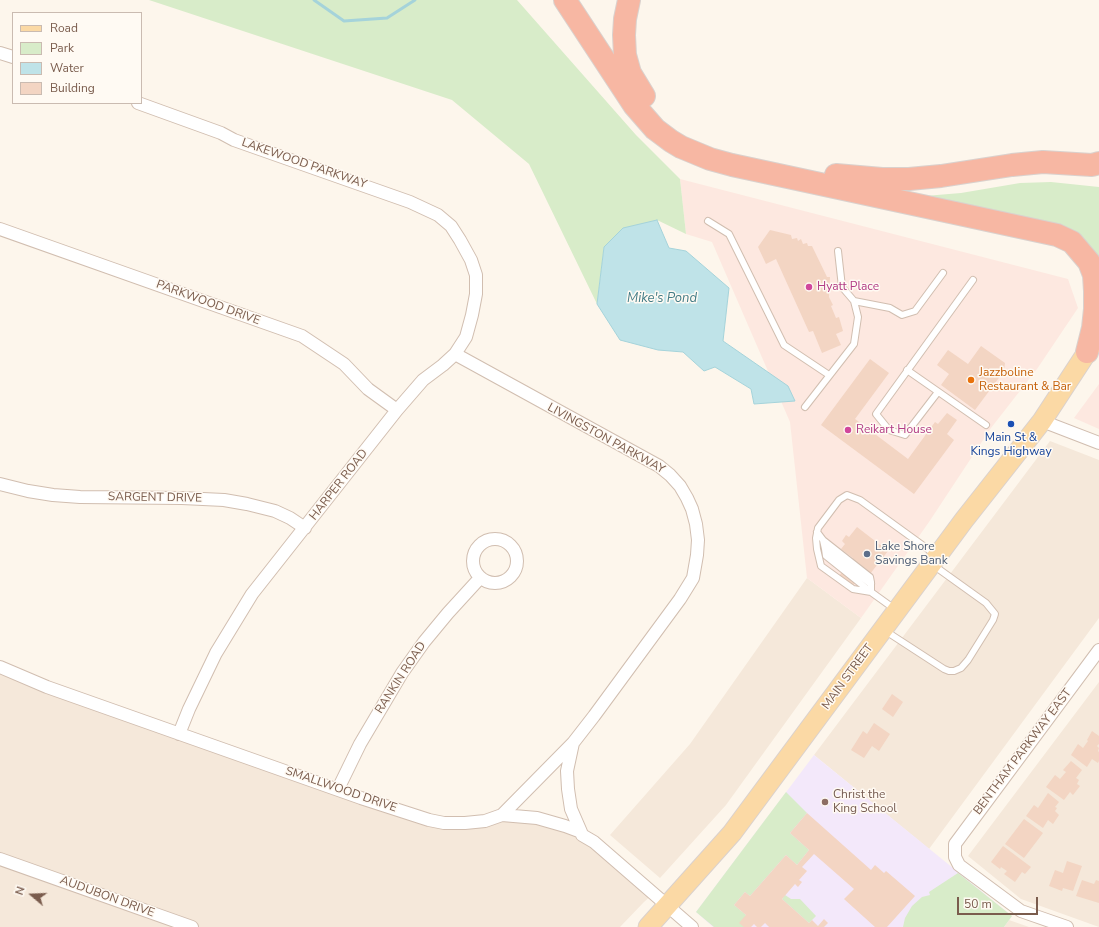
<!DOCTYPE html>
<html>
<head>
<meta charset="utf-8">
<style>
  body { margin:0 }
  #map { position:relative; width:1099px; height:927px; overflow:hidden; background:#fdf6ec; font-family:"Nunito Sans",sans-serif }
  canvas { display:block }
  .legend { position:absolute; left:12px; top:12px; width:130px; height:92px; box-sizing:border-box; background:#fffaf3; border:1px solid #cabbb1; margin:0; padding:5px 7px; list-style:none; font-size:12px; color:#7a5c4d }
  .legend li { display:flex; align-items:center; gap:8px; height:20px }
  .legend b { width:20px; border:1px solid #cabbb1 }
  .north { position:absolute; left:12px; top:875px; width:40px; height:40px; -webkit-text-stroke:3px #fffaf3; paint-order:stroke; rotate:289deg; font-size:11px; font-weight:700; line-height:16px; text-align:center; color:#7a5c4d }
  .north::after { content:''; display:block; margin:auto; width:14px; height:18px; background:#7a5c4d; clip-path:polygon(50% 0,100% 100%,50% 72%,0 100%) }
  .scale { position:absolute; left:957px; top:897px; width:81px; height:18px; box-sizing:border-box; border:2px solid #7a5c4d; border-top:0; padding-left:5px; font-size:12px; line-height:14px; white-space:nowrap; color:#7a5c4d; -webkit-text-stroke:3px #fffaf3; paint-order:stroke }
</style>
</head>
<body>
<div id="map">
<canvas width="1099" height="927"></canvas>
<ul class="legend">
<li><b style="height:5px;background:#fbd9a5"></b>Road</li>
<li><b style="height:11px;background:#d8ecc9"></b>Park</li>
<li><b style="height:11px;background:#bfe3e8"></b>Water</li>
<li><b style="height:11px;background:#f3d5c3"></b>Building</li>
</ul>
<div class="north">N</div>
<div class="scale">50 m</div>
</div>
<script>
const context = document.querySelector('canvas').getContext('2d');
context.lineJoin = 'round';
function paint(path, color) { context.fillStyle = color; context.fill(path, 'evenodd'); }
const toPath = rows => new Path2D(rows.map(r => 'M' + r).join(''));
function trace(path, color, width, dash) { context.strokeStyle = color; context.lineWidth = width; context.lineCap = dash ? 'butt' : 'round'; context.setLineDash(dash || []); context.stroke(path); }
function label(font, color, halo, rows, align = 'center') {
  context.font = font + ' "Nunito Sans",sans-serif'; context.lineWidth = 3; context.setLineDash([]); context.textBaseline = 'middle'; context.strokeStyle = halo; context.fillStyle = color; for (const [text, x, y, turn = 0] of rows) {
    context.save(); context.translate(x, y); context.rotate((+turn || 0) * Math.PI / 180); context.textAlign = isNaN(turn) ? turn : align; if (halo) context.strokeText(text, 0, 0); context.fillText(text, 0, 0); context.restore();
  }
}
const residential = toPath([
  [1050,441,1099,460,1099,618,929,849,814,755],
  [807,578,861,618,726,805,660,878,610,835,690,744],
  [0,667,429,820,502,815,565,826,653,894,644,902,620,927,0,927],
  [1099,682,1099,927,1021,899,968,856],
  [1009,920,1029,927,1004,927]
]);
const commercial = toPath([
  [680,179,1068,279,1078,308,1037,369,991,428,929,522,861,618,807,578,790,422,712,242,686,234],
  [1099,384,1099,429,1074,418]
]);
const education = toPath([
  [814,755,1012,916,1004,927,713,927,696,912]
]);
const green = toPath([
  [149,0,517,0,636,135,680,179,686,234,657,220,604,247,597,304,529,164,452,100],
  [1051,182,1099,187,1099,276,1091,256,925,196,961,193,1020,183],
  [786,792,807,813,790,833,809,850,797,865,786,855,750,896,745,892,734,905,746,915,744,927,714,927,696,912],
  [958,873,1012,916,1004,927,903,927,905,918,912,906,922,897,930,895,929,892],
  [785,895,791,899,800,899,816,916,809,923,782,899]
]);
const water = toPath([
  [657,220,669,248,686,251,729,288,723,341,788,386,795,401,754,404,751,389,715,367,704,371,683,352,658,350,620,340,597,304,604,247,623,228,657,220]
]);
const stream = toPath([
  [314,0,344,21,387,18,415,0]
]);
const building = toPath([
  [770,230,791,235,792,239,797,238,798,241,801,239,803,244,807,243,808,246,812,246,827,277,830,277,829,297,833,305,831,306,836,318,839,317,843,331,836,334,841,345,822,353,813,331,809,332,776,259,766,264,758,247],
  [981,346,1005,363,1004,371,975,410,941,385,949,374,937,365,948,350,968,364],
  [870,359,889,373,855,419,908,459,935,422,938,424,947,413,957,420,947,434,954,440,914,494,821,425],
  [857,527,888,551,870,574,865,570,853,586,839,576,853,558,841,549,845,544,842,541,846,535,849,537],
  [892,694,903,702,893,717,882,709],
  [874,723,890,734,879,751,872,746,864,758,851,750,863,731,867,734],
  [1092,731,1099,736,1099,744,1097,746,1099,748,1098,751,1099,752,1099,761,1098,763,1092,759,1087,767,1071,755,1078,744,1083,748,1088,741,1087,740],
  [1071,761,1082,770,1076,778,1079,780,1077,784,1080,786,1073,795,1070,792,1064,800,1046,787,1055,775,1060,779,1066,772,1063,770],
  [1048,793,1059,802,1055,807,1057,808,1055,811,1059,815,1053,824,1048,820,1043,828,1026,816,1034,805,1038,808],
  [807,813,871,870,875,865,884,873,886,871,915,896,887,927,875,927,844,899,854,889,814,854,802,867,807,871,799,880,802,882,798,887,795,884,782,899,809,923,812,920,818,926,824,919,828,923,824,927,769,927,765,923,761,927,757,927,754,924,751,927,744,927,739,923,746,915,734,905,745,892,750,896,786,855,797,865,809,850,790,833],
  [1024,819,1043,833,1024,858,1005,844],
  [1003,846,1031,867,1025,874,1022,872,1015,882,1004,874,1007,871,1001,867,1000,869,991,862],
  [1067,861,1082,866,1073,891,1063,888,1062,891,1049,886,1055,870,1063,873],
  [1082,880,1094,884,1096,880,1099,881,1099,903,1076,896]
]);
const service = toPath([
  [708,221,729,234,784,345,829,375],
  [838,251,842,287,854,301,890,308,902,315,915,311,943,273],
  [907,370,986,425],
  [938,392,905,435,889,430,876,414,973,280],
  [805,407,854,344,858,317,854,301],
  [817,532,823,540,870,577,871,582,871,592],
  [823,540,825,549,871,584],
  [825,549,826,556,871,592],
  [896,610,871,592,853,589,821,566,817,549,816,538,818,528,839,500,847,495,860,500,936,555],
  [884,630,944,669,949,671,954,671,961,668,968,660,993,620,995,614,986,603,933,565]
]);
const minor = toPath([
  [0,53,13,57],
  [138,103,221,133,234,140,410,202,438,215,451,226,460,240,471,260,476,275,476,294,472,315,466,337,455,354,443,365,423,380,397,410,252,594,216,653,189,709,179,734],
  [0,229,302,336,344,364,368,389,397,410],
  [455,354,659,466,670,475,680,486,687,498,692,509,696,524,698,540,697,555,693,578,680,599,594,716,573,743,502,815],
  [1042,421,1099,443],
  [0,484,28,491,53,495,80,497,182,498,224,500,247,504,275,511,290,518,305,528],
  '473 561a22 22 0 1 1 44 0a22 22 0 1 1-44 0Z',
  [0,667,47,687,361,798,429,820,444,823,465,823,485,821,502,815,537,818,565,826,581,832,582,835,594,842,692,927],
  [573,743,567,771,568,789,571,809,581,832],
  [338,789,360,744,402,673,424,642,448,613,480,578],
  [0,859,192,927],
  [1067,927,1021,911,959,865,955,857,955,844,1099,650]
]);
const primary = toPath([
  [648,927,732,833,964,520,1042,421,1095,340]
]);
const motorway = toPath([
  [565,0,634,105,655,129,671,141,681,147,710,159,732,165,1057,235,1072,242,1089,262,1094,275,1095,291,1095,309,1093,328,1087,352],
  [629,0,625,19,624,35,625,55,630,73,644,96],
  [836,175,882,179,909,179,941,176,1012,165,1043,162,1092,165,1099,163]
]);
const markers = [
  [809,287,4,"#d1479c"],
  [971,380,4,"#e8710a"],
  [1011,424,4,"#1a4fb4"],
  [848,430,4,"#d1479c"],
  [867,554,4,"#5c6f8a"],
  [825,802,4,"#8d6e63"]
];
const streetNames = [
  ["LAKEWOOD PARKWAY",304,164,19],
  ["PARKWOOD DRIVE",208,303,20],
  ["LIVINGSTON PARKWAY",606,439,29],
  ["HARPER ROAD",339,485,-52],
  ["SARGENT DRIVE",155,498,1],
  ["MAIN STREET",848,677,-54],
  ["RANKIN ROAD",401,678,-57],
  ["BENTHAM PARKWAY EAST",1023,752,-53],
  ["SMALLWOOD DRIVE",341,790,19],
  ["AUDUBON DRIVE",107,897,20]
];
const hotelNames = [
  ["Hyatt Place",817,287],
  ["Reikart House",856,430]
];
const foodNames = [
  ["Jazzboline",979,373],
  ["Restaurant & Bar",979,387]
];
const transitNames = [
  ["Main St &",1011,438],
  ["Kings Highway",1011,452]
];
const serviceNames = [
  ["Lake Shore",875,547],
  ["Savings Bank",875,561]
];
const educationNames = [
  ["Christ the",833,795],
  ["King School",833,809]
];
const waterNames = [
  ["Mike's Pond",662,299]
];
paint(residential, '#f5e8da');
paint(commercial, '#fde8e0');
paint(education, '#f3e8fa');
paint(green, '#d8ecc9');
paint(water, '#bfe3e8');
trace(water, '#a5d3da', 1);
trace(stream, '#a5d3da', 3);
paint(building, '#f3d5c3');
trace(service, '#d1beb0', 8);
trace(minor, '#d1beb0', 14);
trace(primary, '#dad1cd', 21);
trace(motorway, '#dad1cd', 24);
trace(service, '#fff', 6);
trace(minor, '#fff', 12);
trace(primary, '#fbd9a5', 19);
trace(motorway, '#f7b7a3', 22);
for (const [x, y, r, color] of markers) { const dot = new Path2D(); dot.arc(x, y, r, 0, 2 * Math.PI); context.fillStyle = color; context.fill(dot); trace(dot, '#fffaf3', 1.5); }
label('12px', '#7a5c4d', '#fffaf3', streetNames);
label('12px', '#b23c85', '#fffaf3', hotelNames, 'left');
label('12px', '#c56008', '#fffaf3', foodNames, 'left');
label('12px', '#164399', '#fffaf3', transitNames);
label('12px', '#4e5e75', '#fffaf3', serviceNames, 'left');
label('12px', '#785e54', '#fffaf3', educationNames, 'left');
label('italic 13px', '#437c86', '#fffaf3', waterNames);
</script>
</body>
</html>
